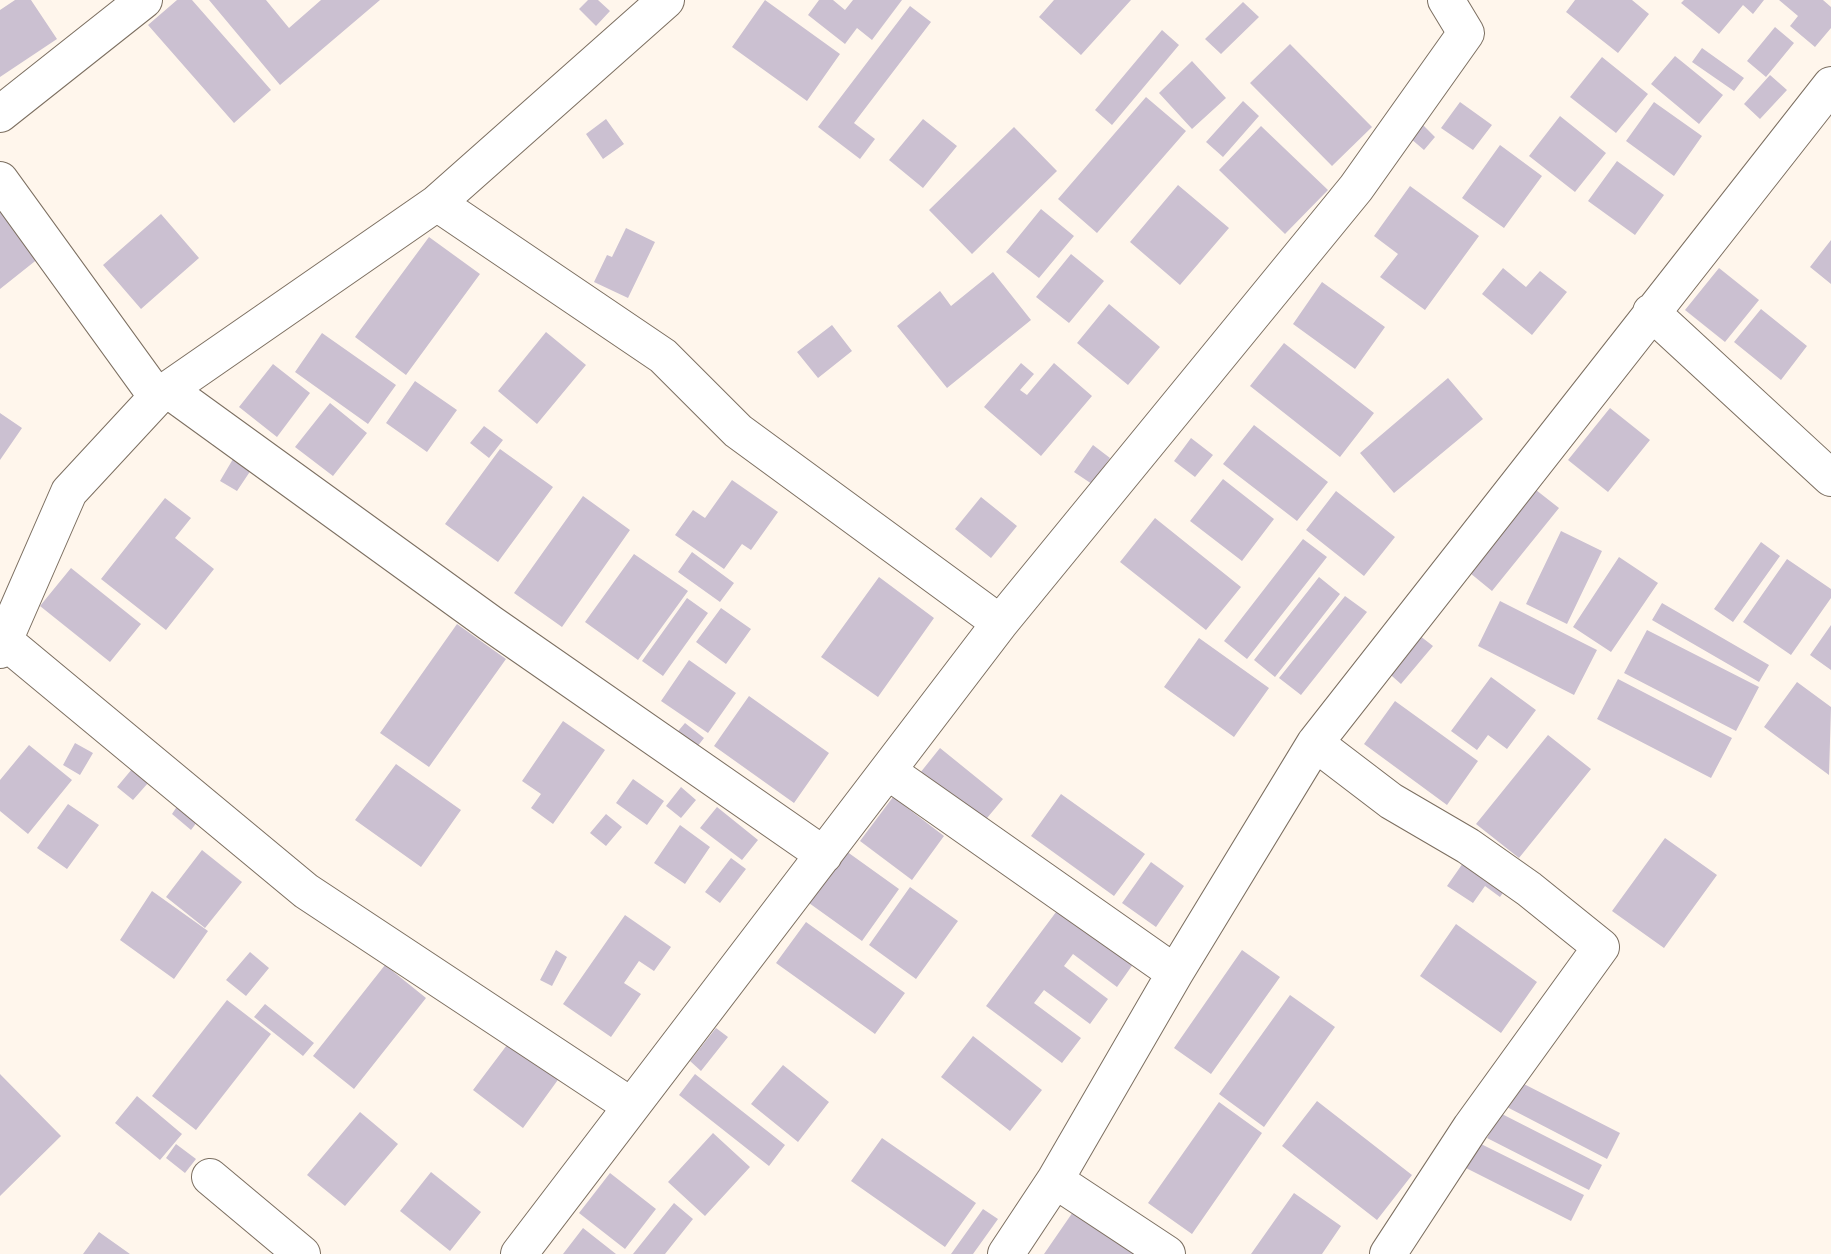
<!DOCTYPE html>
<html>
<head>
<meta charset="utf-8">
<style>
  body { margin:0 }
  canvas { display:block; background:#fff6ec }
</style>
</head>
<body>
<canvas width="1831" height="1254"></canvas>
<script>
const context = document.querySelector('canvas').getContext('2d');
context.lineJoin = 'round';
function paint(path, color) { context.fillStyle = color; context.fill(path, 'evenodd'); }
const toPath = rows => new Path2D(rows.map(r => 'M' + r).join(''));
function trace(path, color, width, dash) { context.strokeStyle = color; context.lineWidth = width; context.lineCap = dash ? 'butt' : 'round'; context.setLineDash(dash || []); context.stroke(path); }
const building = toPath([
  [15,0,31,0,57,39,0,77,0,10],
  [177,0,192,0,271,90,234,123,148,25],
  [209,0,266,0,289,28,321,0,380,0,280,85],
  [588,0,598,0,610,11,596,26,579,9],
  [765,0,840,54,807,101,732,47],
  [819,0,833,0,845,10,853,0,902,0,872,40,857,28,845,44,808,15],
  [1054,0,1131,0,1081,55,1039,17],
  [1575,0,1632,0,1649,14,1618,53,1566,12],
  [1684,0,1764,0,1753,14,1743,5,1719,34,1681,3],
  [1779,0,1823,0,1831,7,1831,28,1815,47,1790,26,1798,16],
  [1243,2,1259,17,1221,54,1205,39],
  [910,6,931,22,854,123,875,139,860,159,818,127],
  [1775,27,1794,43,1766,77,1747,61],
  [1162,30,1179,45,1112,125,1095,110],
  [1290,44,1372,127,1332,166,1250,83],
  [1702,48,1744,78,1734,91,1692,62],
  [1675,56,1723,95,1699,124,1651,84],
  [1602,57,1648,94,1616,133,1570,97],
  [1192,61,1226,98,1192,129,1159,93],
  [1770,75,1787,90,1760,119,1744,104],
  [1146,97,1186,131,1097,233,1058,199],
  [1243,101,1259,116,1223,157,1206,142],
  [1460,102,1492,125,1473,150,1441,128],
  [1654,102,1702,136,1674,176,1626,141],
  [1560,116,1606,153,1575,192,1529,156],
  [606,119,624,144,603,159,586,134],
  [923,119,957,146,923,188,889,160],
  [1422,124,1435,137,1424,150,1410,138],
  [1261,126,1328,190,1285,234,1219,170],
  [1014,127,1057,171,972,254,929,210],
  [1500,145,1542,176,1504,228,1462,198],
  [1617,161,1664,195,1635,235,1588,201],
  [1178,185,1229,228,1180,285,1130,242],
  [1410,186,1479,236,1425,310,1380,277,1398,254,1374,236],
  [0,209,39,258,0,289],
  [1041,209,1074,236,1039,278,1006,252],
  [161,214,199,258,141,309,103,265],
  [626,228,655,242,628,298,594,282,607,255,612,257],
  [429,237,480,274,406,375,355,337],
  [1831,240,1831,284,1810,267],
  [1071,254,1104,281,1069,323,1036,297],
  [1503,268,1526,287,1540,271,1567,292,1532,335,1482,294],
  [1719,268,1759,300,1725,342,1685,310],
  [993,272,1031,320,947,388,897,326,940,291,951,306],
  [1322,282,1385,327,1355,369,1293,324],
  [1109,304,1160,347,1128,385,1077,343],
  [1761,309,1807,346,1781,380,1734,342],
  [832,325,852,351,818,378,797,352],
  [546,332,586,365,537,424,498,391],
  [322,333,396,385,368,424,295,372],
  [1284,343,1374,413,1340,457,1250,386],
  [1021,363,1034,374,1020,390,1027,395,1054,363,1092,396,1041,456,984,407],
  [273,364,310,393,277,437,239,407],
  [1448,378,1483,419,1394,493,1360,453],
  [415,381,457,410,427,452,386,423],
  [330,403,367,433,333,476,295,447],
  [1610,408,1650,440,1608,492,1568,460],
  [0,413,22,428,0,460],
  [1254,425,1328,482,1297,521,1223,464],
  [484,426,503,440,489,458,470,443],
  [1191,438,1213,455,1195,477,1174,461],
  [1093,445,1110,458,1092,484,1074,472],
  [500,449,553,487,498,562,445,524],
  [233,459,251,470,237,491,220,481],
  [1223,479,1274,519,1242,561,1190,521],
  [732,480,778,512,751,550,742,544,724,569,675,535,693,510,705,518],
  [1536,490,1559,508,1492,591,1470,573],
  [1336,491,1395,537,1364,576,1306,530],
  [583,496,630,530,562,627,514,593],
  [981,497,1017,526,991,558,955,529],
  [165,498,191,518,175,538,214,569,166,630,101,579],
  [1155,518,1241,587,1206,630,1120,562],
  [1561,531,1602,551,1567,624,1526,604],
  [1303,539,1327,557,1247,659,1224,641],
  [1761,542,1780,556,1733,622,1714,609],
  [692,552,734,583,720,602,678,572],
  [634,554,688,591,638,660,585,622],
  [1619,557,1658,583,1611,652,1573,627],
  [1787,559,1831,589,1831,598,1791,655,1743,622],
  [71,568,141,624,110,662,40,606],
  [879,577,934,618,878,697,821,657],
  [1319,577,1340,594,1275,677,1254,660],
  [1345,596,1367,612,1301,695,1279,678],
  [687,598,708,613,663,676,642,661],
  [1500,601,1597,650,1574,695,1478,646],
  [1662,603,1769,665,1759,682,1652,620],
  [721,608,751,629,726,664,696,642],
  [457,624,506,659,429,767,380,733],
  [1831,625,1831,670,1810,655],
  [1647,630,1759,687,1736,731,1624,673],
  [1415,632,1433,646,1401,684,1384,669],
  [1199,638,1269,688,1234,737,1164,687],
  [689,660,736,693,708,733,661,701],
  [1491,677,1536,710,1507,749,1488,735,1477,750,1451,731],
  [1618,679,1732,738,1711,778,1597,719],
  [1797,682,1831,707,1829,775,1764,727],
  [749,696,829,753,794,803,714,746],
  [1395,701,1478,761,1447,805,1364,744],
  [563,721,605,750,553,824,531,808,541,794,522,781],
  [685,723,704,738,693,752,674,736],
  [1548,735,1591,769,1519,858,1476,824],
  [75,743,93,753,80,775,63,765],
  [29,745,72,780,28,834,0,811,0,780],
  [940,748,1003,799,982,824,920,773],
  [396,764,461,810,421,867,355,820],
  [132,769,148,783,133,800,117,787],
  [633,779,664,801,647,825,616,803],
  [681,787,696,800,681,818,666,806],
  [1061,794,1145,854,1114,896,1031,836],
  [893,797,944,836,912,880,860,841],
  [180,802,200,818,191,830,172,814],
  [68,804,99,825,67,869,37,848],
  [717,807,758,840,742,860,700,828],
  [606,814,622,827,606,846,590,833],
  [680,825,710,847,685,884,654,863],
  [1665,838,1717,875,1664,948,1612,911],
  [202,850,242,882,205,928,166,897],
  [846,851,899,889,862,941,809,903],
  [1470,853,1511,881,1500,897,1485,886,1473,903,1447,886],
  [731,858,746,869,720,903,705,892],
  [1151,862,1184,886,1156,927,1122,903],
  [910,887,958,921,916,979,869,945],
  [152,891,208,931,174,979,120,940],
  [1062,904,1136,960,1117,987,1073,954,1064,966,1108,999,1090,1024,1044,990,1034,1003,1081,1038,1062,1063,986,1006],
  [625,915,671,947,654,971,639,961,624,983,641,994,611,1037,563,1004],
  [806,922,905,993,875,1034,776,963],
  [1456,924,1537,982,1501,1033,1420,976],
  [556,950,567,957,552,986,540,980],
  [1242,950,1280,977,1211,1074,1174,1048],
  [250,952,269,968,246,996,226,980],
  [385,965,426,998,354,1089,313,1056],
  [1290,995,1335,1027,1264,1127,1219,1094],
  [227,1000,271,1034,196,1130,152,1096],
  [265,1004,314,1043,303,1056,254,1017],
  [716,1028,728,1037,701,1071,690,1061],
  [973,1036,1042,1090,1010,1131,941,1077],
  [510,1041,560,1077,523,1128,473,1090],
  [783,1065,829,1102,798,1142,751,1104],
  [0,1074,61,1136,0,1196],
  [695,1074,785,1145,769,1166,679,1095],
  [1518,1081,1620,1133,1607,1159,1505,1106],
  [137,1096,182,1134,160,1160,115,1123],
  [1317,1101,1412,1175,1377,1220,1282,1146],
  [1219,1102,1262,1133,1192,1234,1148,1203],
  [360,1112,398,1144,345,1206,307,1175],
  [1500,1113,1602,1165,1589,1190,1487,1138],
  [713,1133,750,1167,705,1216,668,1182],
  [882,1138,976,1203,945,1247,851,1181],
  [1479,1143,1584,1195,1571,1221,1466,1168],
  [176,1144,196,1159,185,1173,166,1158],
  [431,1172,481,1212,450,1251,400,1211],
  [610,1173,656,1209,625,1249,579,1213],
  [1294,1193,1341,1226,1322,1254,1251,1254],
  [674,1203,693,1219,665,1254,633,1254],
  [983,1209,998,1219,973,1254,951,1254],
  [1075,1209,1140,1254,1044,1254],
  [583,1228,616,1254,563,1254],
  [99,1232,130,1254,83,1254]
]);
const street = toPath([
  [0,114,144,0],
  [0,180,157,397],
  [437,203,663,356,738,431,1000,623],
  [1651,312,1831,478],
  [167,389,490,623,824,855],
  [0,637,306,891,631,1106],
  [0,650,69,492,157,397,437,203,666,0],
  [1315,743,1391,801,1468,846,1529,889,1601,947,1471,1127,1388,1254],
  [889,772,1175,973],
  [210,1177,302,1254],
  [1055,1180,1167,1254],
  [519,1254,1000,623,1356,188,1466,33,1446,0],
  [1006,1254,1055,1180,1175,973,1315,743,1831,85]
]);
paint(building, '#cbc0d1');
trace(street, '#7c6f61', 38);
trace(street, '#fff', 36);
</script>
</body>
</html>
